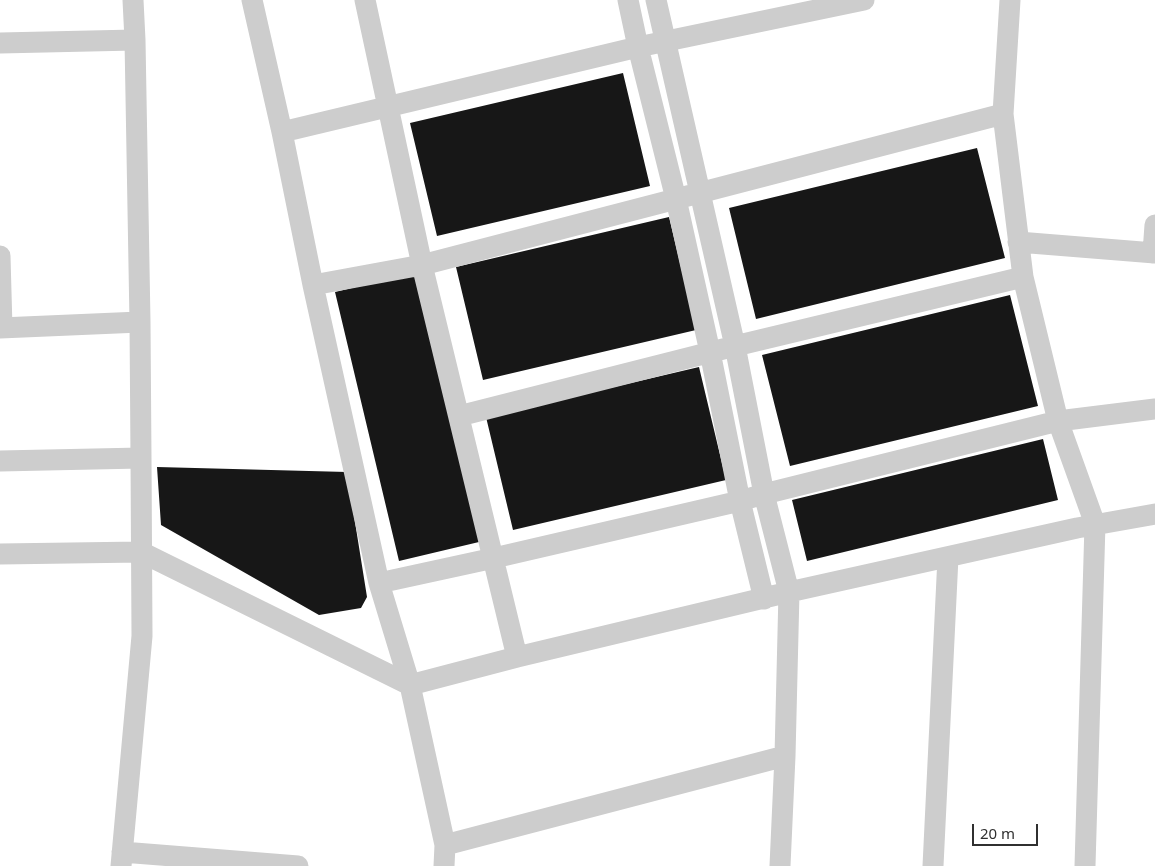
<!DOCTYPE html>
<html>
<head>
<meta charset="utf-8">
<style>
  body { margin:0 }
  #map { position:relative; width:1155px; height:866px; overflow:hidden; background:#fff; font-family:"Noto Sans",sans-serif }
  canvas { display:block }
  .scale { position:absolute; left:972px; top:824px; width:66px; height:22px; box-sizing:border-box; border:2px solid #303030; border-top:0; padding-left:6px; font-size:15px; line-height:18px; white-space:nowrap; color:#303030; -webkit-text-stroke:4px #fff; paint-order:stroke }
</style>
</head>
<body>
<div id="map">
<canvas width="1155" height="866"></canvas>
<div class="scale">20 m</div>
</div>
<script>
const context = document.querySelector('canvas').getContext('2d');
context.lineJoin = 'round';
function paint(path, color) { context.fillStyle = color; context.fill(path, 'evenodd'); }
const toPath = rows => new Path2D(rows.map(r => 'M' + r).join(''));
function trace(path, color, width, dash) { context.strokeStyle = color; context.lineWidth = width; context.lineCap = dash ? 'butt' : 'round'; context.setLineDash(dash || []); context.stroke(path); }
const building = toPath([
  [623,73,650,186,437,236,410,123],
  [977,148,1005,258,756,319,729,208],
  [669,217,696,330,483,380,456,267],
  [415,273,479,542,399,561,335,292],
  [1010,295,1038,406,790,466,762,355],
  [699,367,726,480,513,530,486,417],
  [1043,439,1058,500,807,561,792,500],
  [157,467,347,472,367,597,361,608,319,615,161,525]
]);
const minor = toPath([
  [133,0,135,40,140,322],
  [252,0,282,132,313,285,422,265,1003,114,1023,277,1058,421,1155,409],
  [365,0,422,265,517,657,789,592,1077,528,1155,514],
  [628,0,638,47,676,199,710,352,740,501,764,599],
  [656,0,735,346,764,494,789,592,785,756,780,866],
  [0,43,135,40],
  [1003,114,1010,0],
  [282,132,638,47,864,0],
  [1018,242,1155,253],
  [1153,253,1155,225],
  [0,256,2,328],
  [313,285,379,583],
  [0,328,140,322,141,458],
  [459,416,735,346,1023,277],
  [0,461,141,458,142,636,121,866],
  [0,554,141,552,410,685,445,845,444,866],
  [517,657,410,685,379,583,494,558,740,501,764,494,1058,421,1095,524,1085,866],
  [445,845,785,756],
  [122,852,298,866],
  [933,866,948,557]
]);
paint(building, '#171717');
trace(minor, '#cdcdcd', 21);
</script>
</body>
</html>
